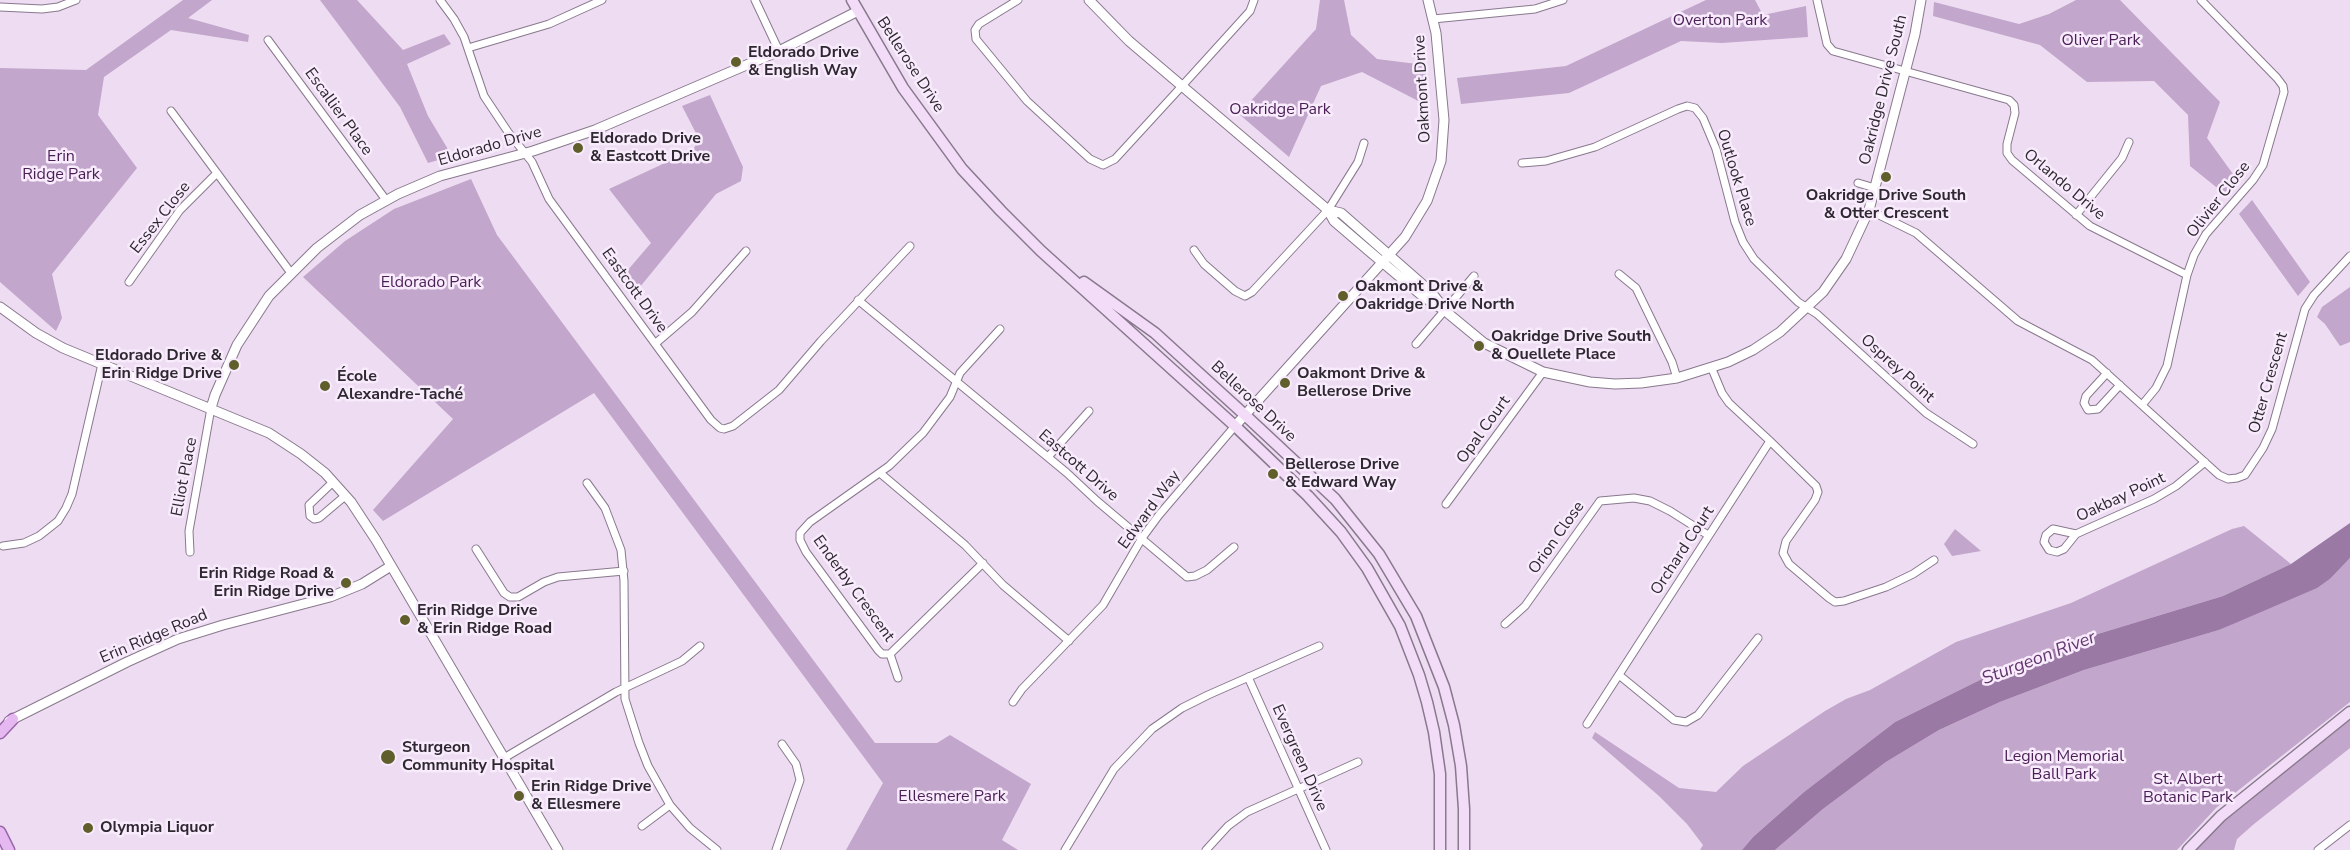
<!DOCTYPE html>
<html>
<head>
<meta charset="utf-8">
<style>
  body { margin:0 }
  canvas { display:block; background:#eddcf2 }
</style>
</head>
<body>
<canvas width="2350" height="850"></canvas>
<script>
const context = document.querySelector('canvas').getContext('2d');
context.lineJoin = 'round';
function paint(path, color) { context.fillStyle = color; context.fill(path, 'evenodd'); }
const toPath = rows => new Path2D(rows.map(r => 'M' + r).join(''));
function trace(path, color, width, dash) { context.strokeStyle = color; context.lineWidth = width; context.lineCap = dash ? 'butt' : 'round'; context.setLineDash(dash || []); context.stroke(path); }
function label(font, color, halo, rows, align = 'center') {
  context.font = font + ' "Nunito Sans",sans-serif'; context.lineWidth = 5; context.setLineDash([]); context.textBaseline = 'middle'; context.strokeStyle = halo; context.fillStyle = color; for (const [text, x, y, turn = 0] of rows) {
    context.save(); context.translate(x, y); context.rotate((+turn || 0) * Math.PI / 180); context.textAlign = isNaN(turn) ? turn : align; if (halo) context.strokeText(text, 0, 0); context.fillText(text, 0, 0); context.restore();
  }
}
const green = toPath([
  [183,0,212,0,188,18,249,35,248,42,171,30,104,77,98,115,137,168,52,274,62,318,56,331,0,282,0,68,86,70],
  [320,0,357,0,403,50,444,34,451,44,407,64,428,116,452,156,428,163,400,107],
  [1320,0,1344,0,1351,35,1377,59,1425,65,1428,106,1362,72,1321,86,1289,157,1239,114,1316,29],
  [1706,0,1755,0,1763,15,1806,6,1808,37,1722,43,1681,41,1569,93,1461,104,1457,78,1566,66],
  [2076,0,2120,0,2220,102,2207,138,2238,181,2226,195,2190,166,2188,115,2154,81,2087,82,2040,45,1933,16,1934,2,2019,24,2049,14],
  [710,95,743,167,741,181,716,194,635,293,621,278,651,243,609,189,693,150,699,139,682,106],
  [471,179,497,235,875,743,937,743,950,735,1031,784,1002,840,1018,850,846,850,883,783,594,393,383,521,373,510,453,419,303,277,345,241,394,209],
  [2252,200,2310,282,2298,296,2239,214],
  [2350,287,2350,342,2340,346,2325,324,2317,317,2322,307],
  [2244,526,2291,564,2223,596,2068,643,1992,674,1895,722,1804,792,1753,837,1742,850,1700,850,1703,845,1687,824,1659,796,1592,738,1595,732,1679,788,1716,792,1743,766,1825,711,1846,699,1870,690,1956,642,2071,603,2232,529],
  [1955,529,1981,551,1952,556,1944,544],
  [2350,558,2350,702,2216,808,2177,850,1775,850,1823,809,1886,762,1939,730,2000,702,2084,670,2219,630,2331,578],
  [2350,719,2350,748,2254,824,2237,839,2234,850,2196,850,2226,819,2257,793]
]);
const water = toPath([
  [2350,523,2350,558,2331,578,2317,588,2219,630,2084,670,2000,702,1939,730,1886,762,1823,809,1775,850,1742,850,1753,837,1804,792,1895,722,1992,674,2068,643,2223,596,2291,564]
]);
const minor = toPath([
  [440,0,454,19,464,37,484,96,508,132,532,162,549,199,711,420,720,428,724,429,733,426,779,390,821,341,910,246],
  [755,0,779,51],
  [1018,0,979,24,975,30,976,39,1027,101,1090,159,1103,165,1115,159,1182,86,1250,11,1254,0],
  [1817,0,1827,44,1833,51,2009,100,2014,105,2015,113,2007,144,2007,153,2012,160,2090,226,2187,275],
  [0,7,42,9,58,7,76,0],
  [1433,19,1535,9,1563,0],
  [268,40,386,200],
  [468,48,549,24,602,0],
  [171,111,291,273],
  [1522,163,1546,161,1595,147,1678,109,1687,106,1695,108,1703,118,1716,149,1735,222,1743,242,1754,259,1798,302,1817,314,1926,413,1973,444],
  [1858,183,1875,188],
  [1869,210,1916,233,2018,321,2092,360,2219,475,2228,479,2237,478,2245,475,2263,448,2272,429,2305,309,2314,295,2350,256],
  [2076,215,2122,158,2129,142],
  [1194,250,1204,264,1235,291,1245,296,1252,292,1328,210,1358,162,1364,143],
  [1619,274,1636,288,1672,362,1677,378],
  [129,282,180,210,217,173],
  [858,300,1067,473,1097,501,1187,577,1195,576,1207,570,1234,547],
  [656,343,692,312,746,251],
  [1416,344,1474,276],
  [2107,373,2086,396,2084,403,2088,410,2098,409,2120,385],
  [2142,405,2156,388,2167,366,2187,275,2194,255,2206,234,2253,180,2263,165,2284,92,2283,86,2277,78,2201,0],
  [1770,441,1816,486,1818,492,1815,500,1786,541,1783,553,1789,564,1829,598,1835,602,1844,601,1886,587,1913,574,1934,560],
  [1048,457,1089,411],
  [880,473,965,545,1003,585,1069,641],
  [333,482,309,505,310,516,314,519,319,518,345,496],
  [587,483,605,508,621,550,624,581,625,699,639,743,648,766,670,805,690,828,717,850],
  [1446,504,1543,372],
  [2076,534,2064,549,2057,552,2049,550,2044,542,2046,535,2053,529,2076,534,2154,499,2176,486,2205,462],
  [3,546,24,543,39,536,58,521,66,508,72,494,102,364],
  [476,549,504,593,510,597,518,597,544,582,558,577,624,571],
  [190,552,189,531,211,408],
  [1505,624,1525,606,1600,501,1634,498,1650,501,1670,511,1708,535],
  [890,654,882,654,878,650,806,552,800,540,800,533,810,522,889,466,923,433,950,397,960,373,1000,329],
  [1619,675,1674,720,1686,722,1698,715,1758,638],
  [1248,677,1326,850],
  [898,678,890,654,983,563],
  [1013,702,1022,689,1103,605,1142,538,1159,515,1235,426],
  [1587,724,1770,441,1729,403,1722,393,1712,369],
  [504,758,616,692,682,661,700,646],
  [642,826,670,805],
  [776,850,800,780,796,764,782,744],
  [1065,850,1114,769,1152,729,1182,708,1208,695,1319,646],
  [1206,850,1228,826,1247,812,1358,762],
  [2318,850,2350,825]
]);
const tertiary = toPath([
  [1089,0,1129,41,1328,210,1334,221,1369,251,1425,298,1444,310,1484,343,1543,372,1590,382,1615,384,1641,383,1677,378,1728,362,1753,350,1780,332,1823,292,1846,259,1869,210,1915,34,1921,0],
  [1328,210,1341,213,1431,292,1442,306],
  [0,307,36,333,63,348,269,433,301,454,325,473,351,502,376,540,558,850],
  [211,408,215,395,237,345,269,296,317,248,360,215,398,194,440,176,533,151,595,130,779,51,858,11],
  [1235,426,1405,237,1427,201,1441,161,1444,120,1436,33,1428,0],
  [9,721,127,662,178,639,223,625,330,597,362,584,391,566]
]);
const secondary = toPath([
  [852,0,903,88,962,169,1001,211,1041,251,1235,426,1308,496,1341,532,1367,568,1400,626,1419,675,1427,702,1434,732,1440,774,1440,850],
  [1084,282,1155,333,1245,415,1335,499,1379,554,1416,616,1444,687,1454,725,1461,766,1464,809,1464,850],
  [2188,850,2221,816,2350,712]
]);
const primary = toPath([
  [0,733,13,719],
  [0,832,9,850]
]);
const markers = [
  [736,62,6,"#605f2c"],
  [578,148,6,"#605f2c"],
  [1886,177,6,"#605f2c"],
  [1343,296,6,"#605f2c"],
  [1479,346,6,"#605f2c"],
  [234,365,6,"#605f2c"],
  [1285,383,6,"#605f2c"],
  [325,386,6,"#605f2c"],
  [1273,474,6,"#605f2c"],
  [346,583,6,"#605f2c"],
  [405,620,6,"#605f2c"],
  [388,757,8,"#605f2c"],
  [519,796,6,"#605f2c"],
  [88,828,6,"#605f2c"]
];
const parkNames = [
  ["Overton Park",1720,21],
  ["Oliver Park",2101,41],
  ["Oakridge Park",1280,110],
  ["Erin",61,157],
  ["Ridge Park",61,175],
  ["Eldorado Park",431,283],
  ["Legion Memorial",2064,757],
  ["Ball Park",2064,775],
  ["St. Albert",2188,780],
  ["Botanic Park",2188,798],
  ["Ellesmere Park",952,797]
];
const poiNames = [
  ["Eldorado Drive",748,53],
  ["& English Way",748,71],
  ["Eldorado Drive",590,139],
  ["& Eastcott Drive",590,157],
  ["Oakridge Drive South",1886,196,"center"],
  ["& Otter Crescent",1886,214,"center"],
  ["Oakmont Drive &",1355,287],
  ["Oakridge Drive North",1355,305],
  ["Oakridge Drive South",1491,337],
  ["& Ouellete Place",1491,355],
  ["Eldorado Drive &",222,356,"right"],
  ["Erin Ridge Drive",222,374,"right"],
  ["Oakmont Drive &",1297,374],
  ["Bellerose Drive",1297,392],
  ["École",337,377],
  ["Alexandre-Taché",337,395],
  ["Bellerose Drive",1285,465],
  ["& Edward Way",1285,483],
  ["Erin Ridge Road &",334,574,"right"],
  ["Erin Ridge Drive",334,592,"right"],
  ["Erin Ridge Drive",417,611],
  ["& Erin Ridge Road",417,629],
  ["Sturgeon",402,748],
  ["Community Hospital",402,766],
  ["Erin Ridge Drive",531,787],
  ["& Ellesmere",531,805],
  ["Olympia Liquor",100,828]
];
const streetNames = [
  ["Bellerose Drive",910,65,57],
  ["Oakmont Drive",1423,89,-93],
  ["Oakridge Drive South",1884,90,-76],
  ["Escallier Place",338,112,54],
  ["Eldorado Drive",490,147,-16],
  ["Outlook Place",1736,178,73],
  ["Orlando Drive",2064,185,40],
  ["Olivier Close",2219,200,-52],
  ["Essex Close",161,218,-52],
  ["Eastcott Drive",634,291,54],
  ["Osprey Point",1897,369,42],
  ["Otter Crescent",2269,383,-74],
  ["Bellerose Drive",1253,402,43],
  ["Opal Court",1484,430,-54],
  ["Eastcott Drive",1078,466,41],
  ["Elliot Place",185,477,-79],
  ["Oakbay Point",2121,498,-25],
  ["Edward Way",1150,510,-54],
  ["Orion Close",1557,538,-55],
  ["Orchard Court",1683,551,-57],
  ["Enderby Crescent",853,589,54],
  ["Erin Ridge Road",154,637,-23],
  ["Evergreen Drive",1299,758,66]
];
const waterNames = [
  ["Sturgeon River",2039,659,-21]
];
paint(green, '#c2a6cb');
paint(water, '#9b79a5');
trace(minor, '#89798d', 9);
trace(tertiary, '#89798d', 11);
trace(secondary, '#89798d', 13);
trace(primary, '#9967a8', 13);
trace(minor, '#fff', 7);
trace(tertiary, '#fff', 9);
trace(secondary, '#f2dcf8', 10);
trace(primary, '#e5b8f1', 10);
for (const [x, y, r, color] of markers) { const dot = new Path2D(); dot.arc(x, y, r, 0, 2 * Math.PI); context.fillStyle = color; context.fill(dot); trace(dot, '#f8ebfc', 2); }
label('16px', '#491e55', '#f8ebfc', parkNames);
label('bold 16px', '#2e2830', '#f8ebfc', poiNames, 'left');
label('16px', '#2e2830', '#f8ebfc', streetNames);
label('italic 18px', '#62366f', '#f8ebfc', waterNames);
</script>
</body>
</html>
